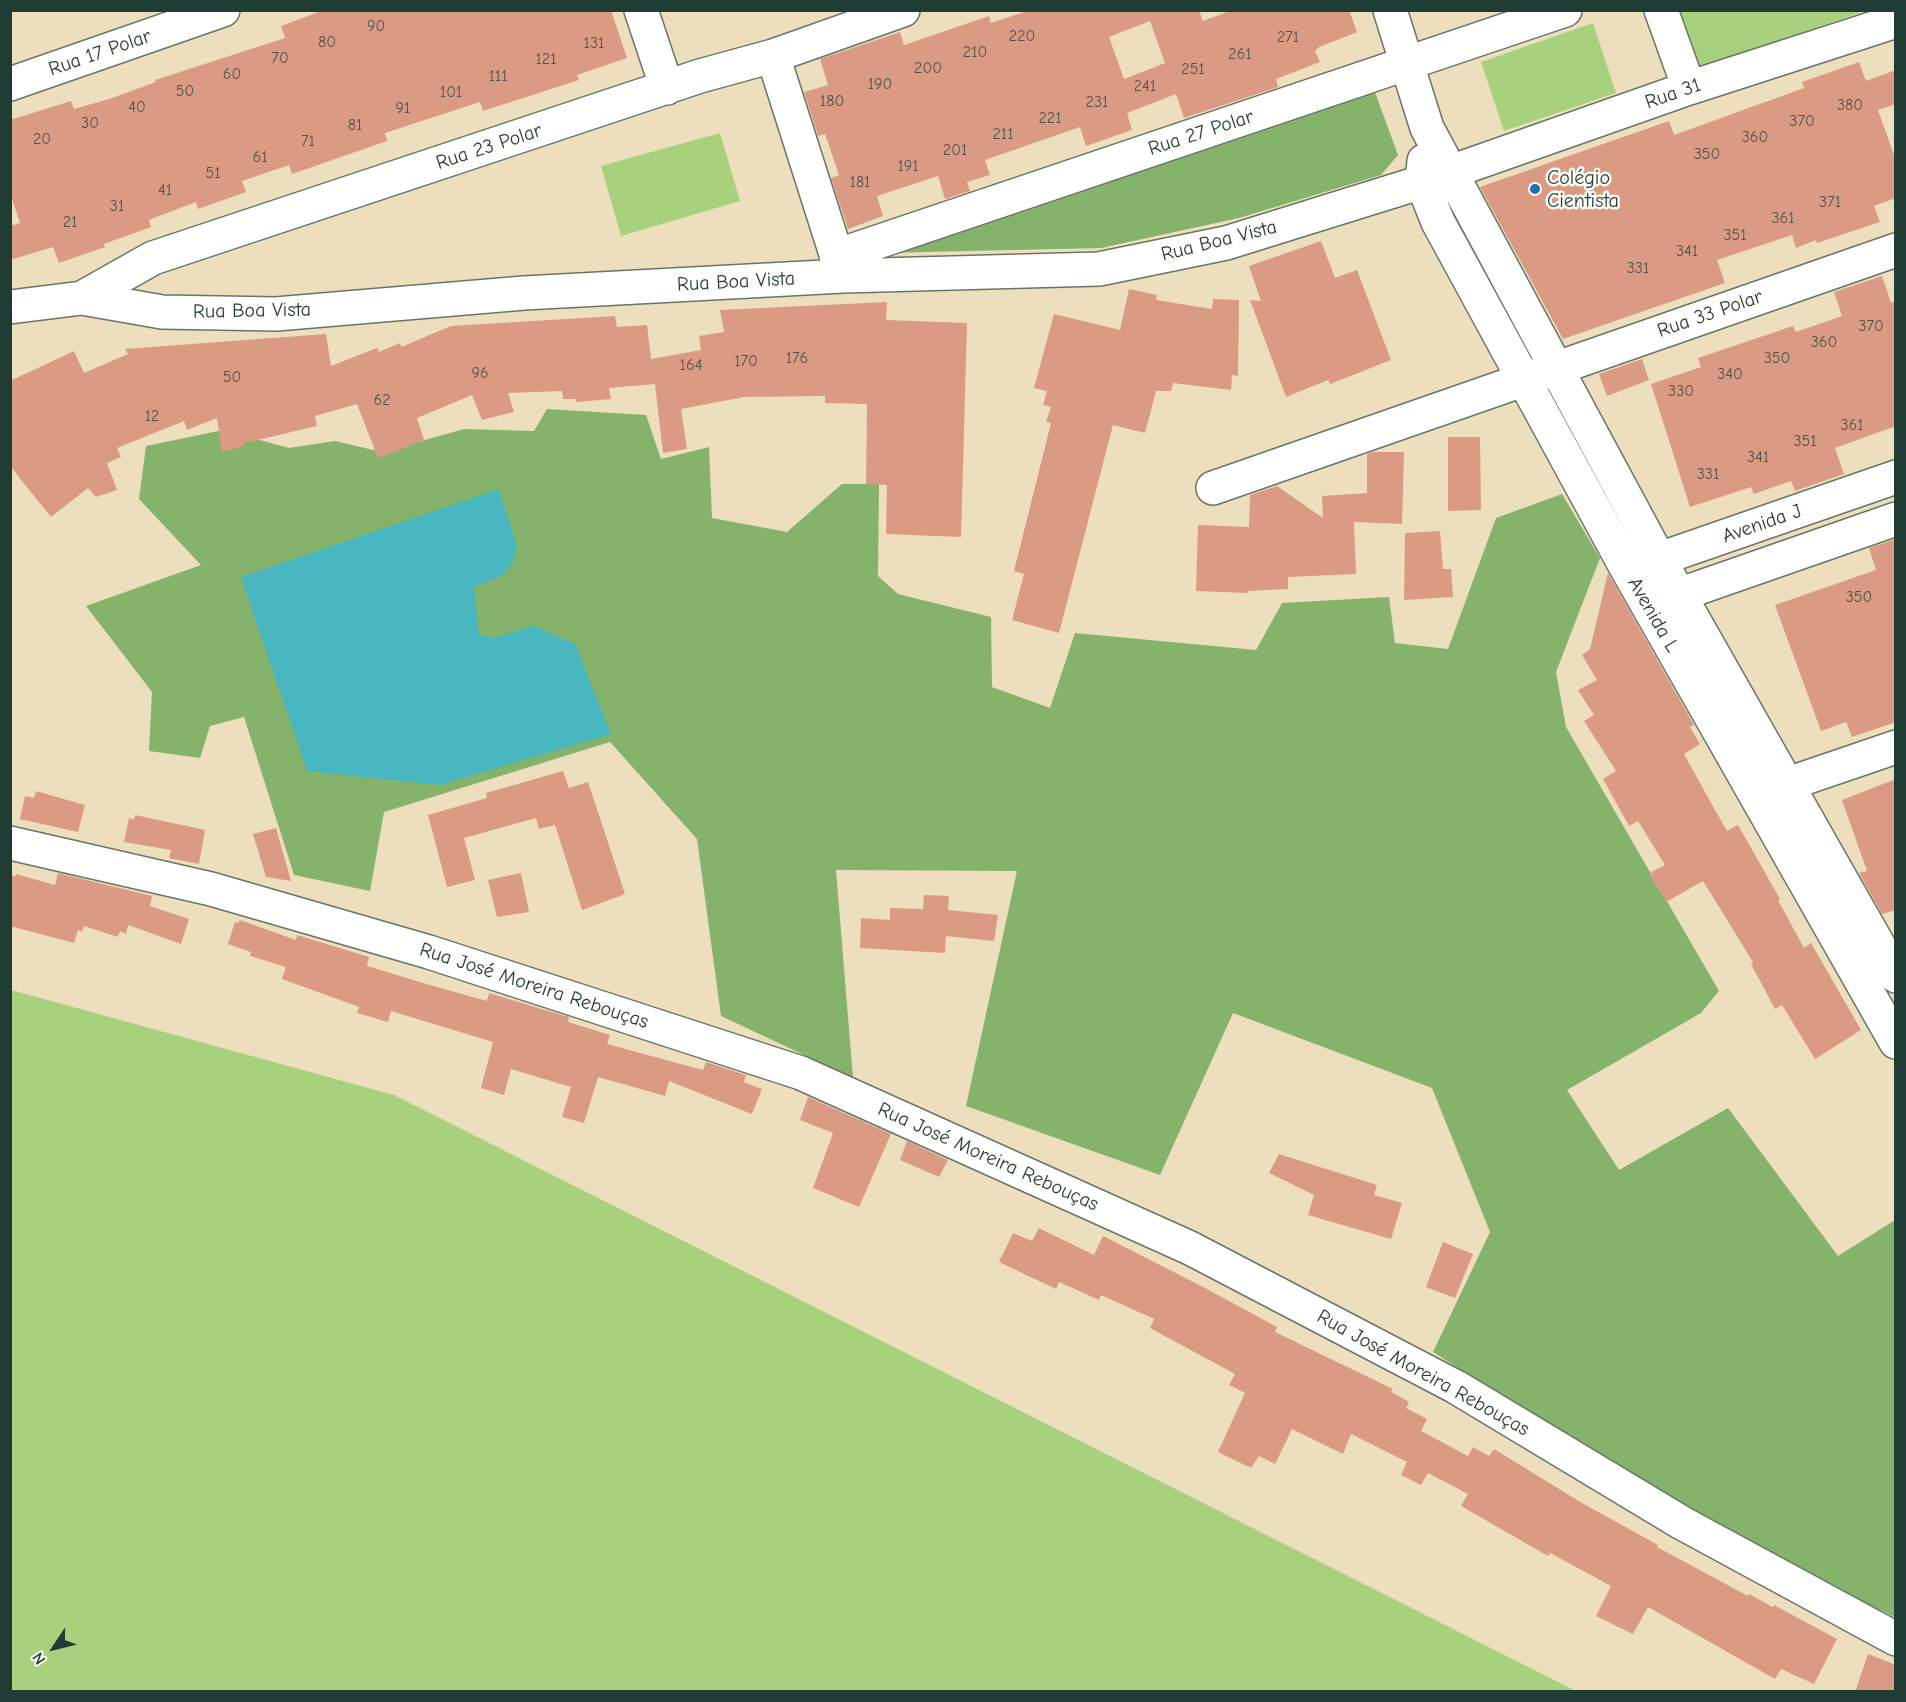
<!DOCTYPE html>
<html>
<head>
<meta charset="utf-8">
<style>
  body { margin:0 }
  #map { position:relative; width:1906px; height:1702px; overflow:hidden; background:#eddfbd; font-family:"Comic Neue",sans-serif }
  canvas { display:block }
  .frame { position:absolute; inset:0; border:12px solid #1f3d34; pointer-events:none }
  .north { position:absolute; left:24px; top:1618px; width:60px; height:60px; -webkit-text-stroke:4px #fdfcf7; paint-order:stroke; rotate:235deg; font-size:16px; font-weight:700; line-height:24px; text-align:center; color:#1f3d34 }
  .north::after { content:''; display:block; margin:auto; width:21px; height:27px; background:#1f3d34; clip-path:polygon(50% 0,100% 100%,50% 72%,0 100%) }
</style>
</head>
<body>
<div id="map">
<canvas width="1906" height="1702"></canvas>
<div class="frame"></div>
<div class="north">N</div>
</div>
<script>
const context = document.querySelector('canvas').getContext('2d');
context.lineJoin = 'round';
function paint(path, color) { context.fillStyle = color; context.fill(path, 'evenodd'); }
const toPath = rows => new Path2D(rows.map(r => 'M' + r).join(''));
function trace(path, color, width, dash) { context.strokeStyle = color; context.lineWidth = width; context.lineCap = dash ? 'butt' : 'round'; context.setLineDash(dash || []); context.stroke(path); }
function label(font, color, halo, rows, align = 'center') {
  context.font = font + ' "Comic Neue",sans-serif'; context.lineWidth = 5; context.setLineDash([]); context.textBaseline = 'middle'; context.strokeStyle = halo; context.fillStyle = color; for (const [text, x, y, turn = 0] of rows) {
    context.save(); context.translate(x, y); context.rotate((+turn || 0) * Math.PI / 180); context.textAlign = isNaN(turn) ? turn : align; if (halo) context.strokeText(text, 0, 0); context.fillText(text, 0, 0); context.restore();
  }
}
const green = toPath([
  [1678,10,1865,11,1697,68],
  [1593,23,1616,93,1504,131,1481,62],
  [720,133,740,201,621,236,601,166],
  [11,990,394,1095,1576,1691,11,1691]
]);
const forest = toPath([
  [1373,87,1398,155,1381,175,1239,218,1101,248,882,253],
  [547,409,646,415,661,459,709,447,712,518,787,532,842,484,879,484,878,576,898,594,991,617,992,687,1050,708,1075,633,1256,650,1282,603,1389,597,1395,643,1448,649,1496,518,1562,494,1600,558,1556,672,1566,727,1719,991,1701,1013,1567,1090,1619,1170,1728,1108,1838,1256,1895,1220,1895,1617,1708,1528,1433,1352,1490,1232,1432,1088,1233,1013,1160,1175,966,1106,1017,871,836,870,853,1078,721,1016,697,839,610,742,384,812,370,891,294,875,244,717,210,726,200,758,149,751,152,692,86,606,201,565,139,499,146,446,223,430,289,448,335,441,382,452,464,429,534,431]
]);
const water = toPath([
  [499,489,517,547,512,563,502,576,474,587,479,634,493,638,534,626,575,644,611,734,440,785,307,771,241,577]
]);
const building = toPath([
  [324,10,611,10,627,58,577,75,579,80,483,111,480,102,385,133,387,141,292,174,289,165,242,181,246,192,198,209,196,202,149,220,151,227,104,244,105,247,59,263,53,247,10,260,10,226,20,223,10,193,10,120,71,101,74,109,109,99,156,82,155,80,285,38,281,26],
  [1030,10,1199,10,1203,21,1232,10,1349,10,1357,32,1319,47,1315,51,1320,62,1276,79,1278,87,1184,118,1176,94,1127,113,1132,130,1086,146,1080,127,985,160,990,175,967,182,970,191,945,199,938,176,877,196,883,216,848,229,831,178,839,175,825,134,818,136,804,92,828,85,820,59,900,32,904,45,989,16,991,23],
  [1150,21,1165,63,1124,79,1109,37],
  [1859,62,1866,81,1896,70,1896,104,1878,110,1896,161,1896,198,1874,206,1880,222,1817,243,1816,240,1796,248,1792,235,1717,260,1725,283,1563,339,1480,187,1669,121,1674,135,1804,88,1802,82],
  [1321,241,1335,278,1357,270,1391,360,1330,384,1328,380,1286,397,1250,300,1261,301,1249,266],
  [1882,276,1891,303,1896,301,1896,426,1835,448,1844,474,1795,491,1791,481,1754,494,1751,487,1690,507,1651,384,1701,367,1698,358,1793,326,1796,332,1842,316,1834,292],
  [1129,289,1157,295,1156,300,1212,309,1213,299,1239,300,1238,376,1232,375,1231,390,1173,383,1171,391,1156,391,1145,433,1113,425,1059,633,1012,620,1024,574,1014,571,1051,423,1046,422,1051,407,1043,405,1047,391,1034,388,1054,314,1120,330],
  [887,302,886,320,967,323,961,537,886,534,887,485,866,484,867,404,825,403,825,396,744,397,681,409,687,449,663,453,655,384,609,388,611,399,576,402,576,399,563,399,562,391,508,393,514,412,482,420,472,395,417,418,424,440,378,458,357,404,315,416,317,426,245,443,244,446,222,452,217,418,187,430,184,421,117,448,121,457,107,463,117,490,96,497,88,488,51,517,10,466,10,381,74,351,84,373,128,354,125,349,326,334,331,366,377,348,379,352,400,343,401,347,451,326,615,316,617,327,647,325,651,359,701,350,699,336,724,332,720,310],
  [1642,359,1649,380,1607,396,1599,374],
  [1448,437,1480,437,1481,510,1448,511],
  [1373,452,1404,452,1402,524,1354,522,1356,574,1288,577,1288,589,1248,591,1248,593,1196,591,1198,525,1249,527,1250,495,1277,486,1323,518,1322,496,1367,493,1367,454],
  [1440,531,1443,569,1451,569,1453,597,1404,600,1405,533],
  [1896,539,1896,722,1852,737,1846,722,1821,731,1775,605,1876,570,1869,548],
  [1608,573,1694,725,1690,727,1700,744,1684,754,1715,810,1727,831,1738,825,1780,899,1778,900,1804,948,1811,943,1861,1030,1815,1059,1782,1005,1775,1009,1751,964,1753,962,1703,881,1666,902,1650,876,1653,875,1651,872,1665,865,1638,821,1629,826,1603,779,1616,771,1584,721,1594,715,1578,690,1597,680,1582,655,1590,649],
  [563,771,569,788,588,782,625,894,582,910,555,825,539,829,536,818,464,838,475,880,447,887,428,815,487,798,486,793],
  [1896,779,1896,910,1882,914,1859,873,1867,871,1842,800],
  [36,791,85,805,78,832,20,819,25,796,34,798],
  [135,815,205,830,199,864,169,858,171,850,124,842,129,818,134,820],
  [276,828,291,881,266,877,253,834],
  [58,873,152,896,150,906,189,919,181,944,128,925,126,934,120,931,118,937,84,926,82,932,78,930,74,943,10,926,10,875,16,876,16,874,55,885],
  [521,873,529,912,497,917,488,880],
  [924,895,949,896,948,910,998,915,994,941,946,936,945,953,860,948,861,918,890,920,890,908,923,909],
  [240,920,296,940,297,935,369,957,367,966,430,985,487,1001,489,993,545,1010,569,1017,568,1022,610,1035,607,1044,703,1070,706,1062,746,1075,744,1082,762,1089,752,1114,669,1081,665,1096,598,1077,584,1123,562,1117,571,1087,511,1069,504,1095,481,1088,493,1042,391,1011,388,1022,357,1013,359,1007,282,979,286,967,250,956,251,952,228,944,235,922,238,923],
  [808,1097,891,1134,859,1207,813,1188,833,1133,800,1120],
  [907,1141,948,1160,939,1177,900,1160],
  [1279,1154,1377,1185,1374,1195,1402,1203,1391,1239,1308,1215,1314,1195,1269,1173],
  [1039,1228,1094,1255,1103,1236,1207,1289,1277,1327,1275,1332,1393,1389,1391,1392,1409,1402,1406,1408,1427,1419,1421,1431,1468,1456,1473,1447,1489,1456,1494,1449,1582,1503,1658,1545,1657,1547,1748,1596,1749,1594,1773,1607,1774,1605,1837,1639,1814,1684,1781,1669,1775,1679,1648,1607,1633,1634,1596,1616,1611,1586,1550,1553,1548,1556,1461,1506,1468,1494,1428,1473,1421,1485,1401,1475,1407,1462,1351,1434,1343,1454,1292,1429,1275,1464,1259,1456,1251,1468,1218,1452,1245,1393,1229,1385,1235,1374,1150,1328,1154,1319,1101,1295,1099,1300,1059,1282,1056,1289,999,1262,1013,1233,1032,1241],
  [1443,1242,1473,1254,1455,1298,1426,1287],
  [1868,1654,1896,1665,1896,1692,1855,1692]
]);
const minor = toPath([
  [641,10,667,88],
  [1390,10,1427,128,1659,559,1896,976],
  [1661,10,1689,88],
  [773,56,843,276],
  [10,84,223,10],
  [1424,161,1422,182,1438,222,1627,569,1896,1042],
  [836,256,1565,10],
  [82,298,153,258,700,76,773,56,903,10],
  [10,307,82,298,162,312,276,314,524,293,843,276,1099,269,1226,243,1422,182,1689,88,1896,21],
  [1213,488,1896,250],
  [1639,566,1896,477],
  [1658,602,1896,519],
  [1764,792,1896,747],
  [10,843,211,889,429,952,801,1073,1190,1248,1456,1387,1682,1523,1896,1639]
]);
const markers = [
  [1535,189,6,"#1f6fb2"]
];
const numberNames = [
  ["90",376,26],
  ["220",1022,36],
  ["271",1288,37],
  ["80",327,42],
  ["131",594,43],
  ["210",975,52],
  ["261",1240,54],
  ["70",280,58],
  ["121",546,59],
  ["200",928,68],
  ["251",1193,69],
  ["60",232,74],
  ["111",498,76],
  ["190",880,84],
  ["241",1145,86],
  ["50",185,91],
  ["101",451,92],
  ["180",832,101],
  ["231",1097,102],
  ["380",1850,105],
  ["40",137,107],
  ["91",403,108],
  ["221",1050,118],
  ["370",1802,121],
  ["30",90,123],
  ["81",355,125],
  ["211",1003,134],
  ["360",1755,137],
  ["20",42,139],
  ["71",308,141],
  ["201",955,150],
  ["350",1707,154],
  ["61",260,157],
  ["191",908,166],
  ["51",213,173],
  ["181",860,182],
  ["41",165,190],
  ["371",1830,202],
  ["31",117,206],
  ["361",1783,218],
  ["21",70,222],
  ["351",1735,235],
  ["341",1687,251],
  ["331",1638,268],
  ["370",1871,326],
  ["360",1824,342],
  ["176",797,358],
  ["350",1777,358],
  ["170",746,361],
  ["164",691,365],
  ["96",480,373],
  ["340",1730,374],
  ["50",232,377],
  ["330",1681,391],
  ["62",382,400],
  ["12",152,416],
  ["361",1852,425],
  ["351",1805,441],
  ["341",1758,457],
  ["331",1708,474],
  ["350",1859,597]
];
const streetNames = [
  ["Rua 17 Polar",100,53,-19],
  ["Rua 31",1673,94,-19],
  ["Rua 27 Polar",1201,133,-18],
  ["Rua 23 Polar",489,147,-18],
  ["Rua Boa Vista",1219,241,-14],
  ["Rua Boa Vista",736,282,-3],
  ["Rua Boa Vista",252,311,-1],
  ["Rua 33 Polar",1710,314,-19],
  ["Avenida J",1762,524,-19],
  ["Avenida L",1653,615,60],
  ["Rua José Moreira Rebouças",534,986,18],
  ["Rua José Moreira Rebouças",988,1157,24],
  ["Rua José Moreira Rebouças",1423,1373,29]
];
const poiNames = [
  ["Colégio",1547,178],
  ["Cientista",1547,201]
];
paint(green, '#a7d17d');
paint(forest, '#85b36c');
paint(water, '#48b7c0');
paint(building, '#db9a84');
trace(minor, '#677664', 36);
trace(minor, '#fff', 33);
for (const [x, y, r, color] of markers) { const dot = new Path2D(); dot.arc(x, y, r, 0, 2 * Math.PI); context.fillStyle = color; context.fill(dot); trace(dot, '#fdfcf7', 2); }
label('16px', '#4e5448', null, numberNames);
label('20px', '#1f3d34', '#fdfcf7', streetNames);
label('20px', '#1f3d34', '#fdfcf7', poiNames, 'left');
</script>
</body>
</html>
